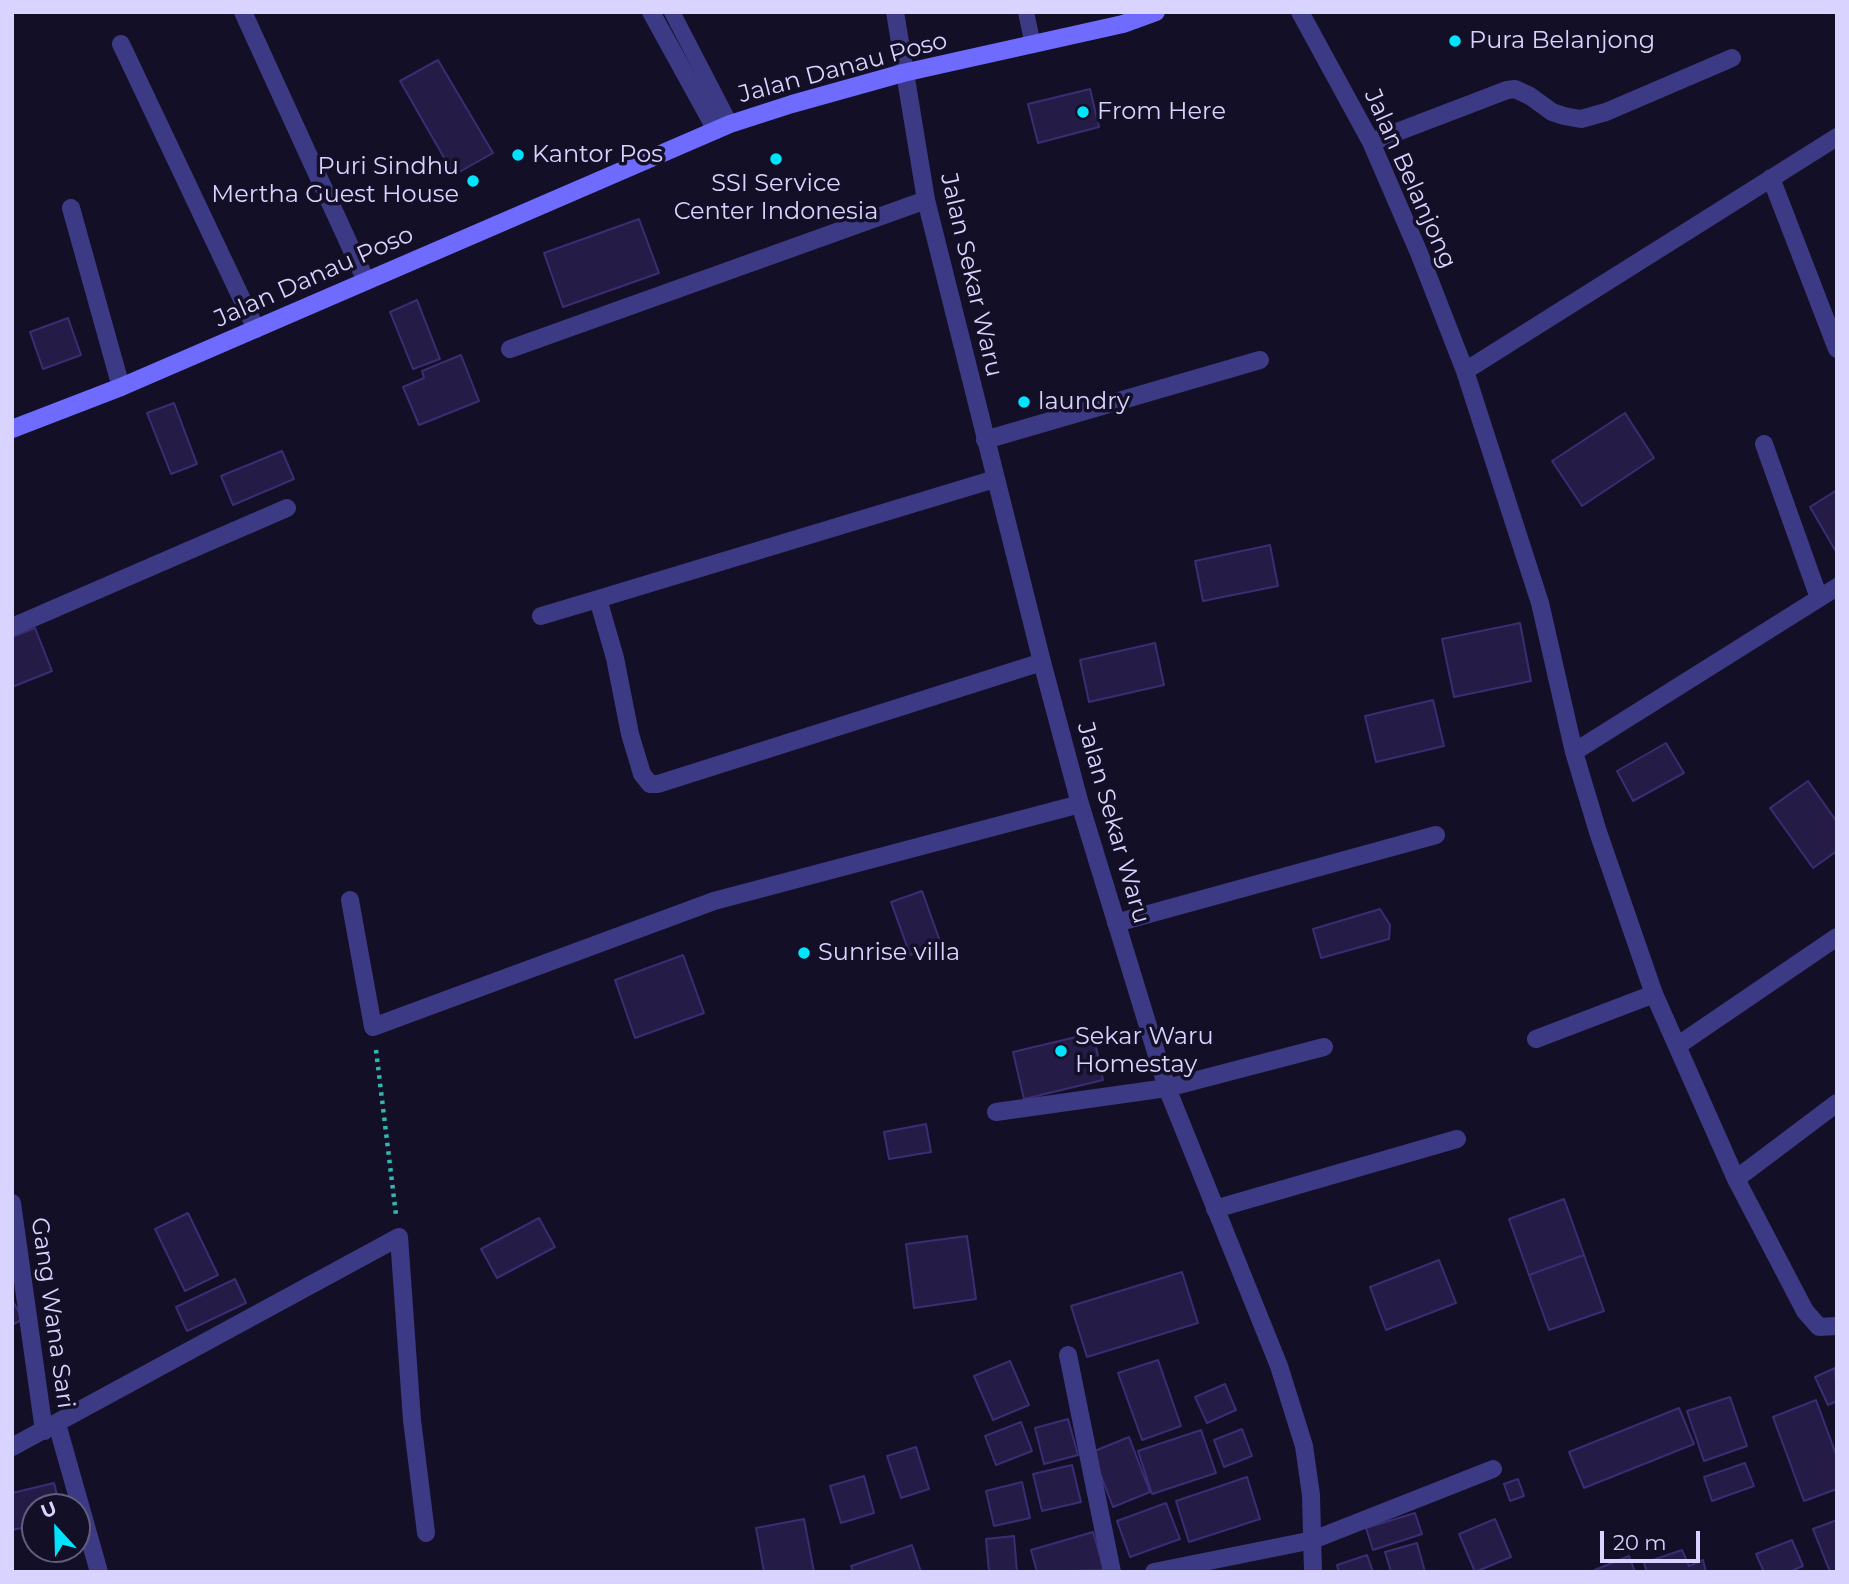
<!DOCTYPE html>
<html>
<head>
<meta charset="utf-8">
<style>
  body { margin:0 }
  #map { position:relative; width:1849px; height:1584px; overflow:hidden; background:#130f26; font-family:Montserrat,sans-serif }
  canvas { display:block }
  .frame { position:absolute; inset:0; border:14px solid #d9d4ff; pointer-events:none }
  .north { position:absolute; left:21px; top:1493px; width:70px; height:70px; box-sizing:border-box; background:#130f26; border:2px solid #625e7d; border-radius:50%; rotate:338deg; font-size:19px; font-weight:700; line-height:28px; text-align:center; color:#d9d4ff }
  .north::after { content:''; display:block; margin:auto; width:24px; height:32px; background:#00e5ff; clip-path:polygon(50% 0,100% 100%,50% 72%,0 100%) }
  .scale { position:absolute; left:1600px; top:1531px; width:100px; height:32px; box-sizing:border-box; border:4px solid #d9d4ff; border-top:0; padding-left:9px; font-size:21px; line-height:24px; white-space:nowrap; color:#d9d4ff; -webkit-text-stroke:5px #130f26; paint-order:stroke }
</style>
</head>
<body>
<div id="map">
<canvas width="1849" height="1584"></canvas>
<div class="frame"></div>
<div class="north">U</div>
<div class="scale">20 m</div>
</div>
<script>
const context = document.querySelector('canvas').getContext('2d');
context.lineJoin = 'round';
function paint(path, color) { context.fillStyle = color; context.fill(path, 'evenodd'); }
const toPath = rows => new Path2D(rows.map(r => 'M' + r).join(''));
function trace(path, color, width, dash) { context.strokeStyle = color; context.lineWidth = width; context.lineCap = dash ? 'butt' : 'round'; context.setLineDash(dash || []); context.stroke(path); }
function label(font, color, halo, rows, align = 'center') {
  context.font = font + ' Montserrat,sans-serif'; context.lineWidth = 7; context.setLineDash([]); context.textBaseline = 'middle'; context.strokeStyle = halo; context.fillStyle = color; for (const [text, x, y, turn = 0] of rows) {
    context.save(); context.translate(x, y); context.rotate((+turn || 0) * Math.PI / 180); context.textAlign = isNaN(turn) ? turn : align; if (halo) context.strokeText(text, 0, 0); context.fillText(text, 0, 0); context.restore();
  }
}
const building = toPath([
  [438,60,493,153,454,175,400,81,438,60],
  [1090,89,1099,127,1038,143,1028,104,1090,89],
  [639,219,659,273,563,307,544,253,639,219],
  [417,300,440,359,413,369,390,312,417,300],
  [68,318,81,355,43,369,30,332,68,318],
  [461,355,479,401,419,425,403,387,424,378,422,371,461,355],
  [174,403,197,464,171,474,147,413,174,403],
  [1625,413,1654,458,1582,506,1552,461,1625,413],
  [282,451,294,479,233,505,221,476,282,451],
  [1837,490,1837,549,1835,550,1810,507,1837,490],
  [1270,545,1278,586,1203,601,1195,561,1270,545],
  [1520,623,1531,681,1454,697,1442,639,1520,623],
  [35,628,52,671,12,687,12,637,35,628],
  [1155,643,1164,685,1089,702,1080,660,1155,643],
  [1433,700,1444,746,1376,762,1365,716,1433,700],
  [1666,743,1684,773,1633,801,1617,771,1666,743],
  [1808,781,1837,822,1837,851,1813,868,1770,808,1808,781],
  [922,891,941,944,910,955,891,902,922,891],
  [1380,909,1390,925,1389,939,1321,958,1313,929,1380,909],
  [683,955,704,1013,635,1038,615,980,683,955],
  [1093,1033,1103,1080,1024,1099,1013,1052,1093,1033],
  [926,1124,931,1152,889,1159,884,1132,926,1124],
  [1564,1199,1584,1255,1529,1275,1509,1219,1564,1199],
  [188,1213,218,1275,185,1291,155,1229,188,1213],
  [539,1218,555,1247,497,1278,481,1249,539,1218],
  [967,1236,976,1299,914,1308,906,1244,967,1236],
  [1584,1255,1604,1311,1549,1330,1529,1275,1584,1255],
  [1439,1260,1456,1303,1386,1330,1370,1287,1439,1260],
  [1182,1272,1198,1323,1087,1357,1071,1306,1182,1272],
  [235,1279,246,1303,187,1331,176,1307,235,1279],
  [12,1300,23,1319,12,1325,12,1300],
  [1158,1360,1181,1426,1142,1440,1118,1373,1158,1360],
  [1010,1361,1029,1405,993,1420,974,1376,1010,1361],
  [1835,1368,1837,1401,1828,1405,1815,1377,1835,1368],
  [1225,1384,1236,1410,1207,1423,1195,1397,1225,1384],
  [1730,1397,1747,1446,1704,1461,1687,1411,1730,1397],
  [1816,1400,1837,1457,1837,1489,1804,1501,1773,1417,1816,1400],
  [1679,1408,1694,1444,1584,1488,1569,1452,1679,1408],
  [1068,1419,1078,1455,1044,1464,1035,1428,1068,1419],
  [1021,1422,1032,1451,996,1465,985,1436,1021,1422],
  [1242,1429,1252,1456,1224,1467,1214,1440,1242,1429],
  [1201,1430,1216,1473,1152,1494,1138,1451,1201,1430],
  [1129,1437,1150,1492,1113,1507,1092,1452,1129,1437],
  [916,1447,929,1489,901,1498,887,1456,916,1447],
  [1745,1463,1754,1486,1712,1501,1704,1477,1745,1463],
  [1072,1465,1081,1502,1042,1511,1033,1474,1072,1465],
  [864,1476,874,1513,841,1523,830,1486,864,1476],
  [1247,1477,1260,1519,1189,1542,1176,1501,1247,1477],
  [1518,1479,1524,1496,1510,1501,1504,1484,1518,1479],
  [1022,1482,1030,1518,994,1526,986,1491,1022,1482],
  [54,1483,60,1507,35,1507,35,1525,12,1530,12,1493,54,1483],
  [1166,1503,1180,1539,1130,1557,1117,1521,1166,1503],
  [1415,1513,1422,1534,1373,1550,1366,1528,1415,1513],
  [804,1519,814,1572,764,1572,756,1528,804,1519],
  [1495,1519,1511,1557,1475,1572,1459,1534,1495,1519],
  [1837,1520,1837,1572,1830,1572,1813,1529,1837,1520],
  [1093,1532,1104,1570,1037,1572,1031,1550,1093,1532],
  [1014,1536,1017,1572,989,1572,986,1539,1014,1536],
  [1792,1540,1803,1566,1789,1572,1764,1572,1756,1554,1792,1540],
  [1417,1543,1425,1572,1391,1572,1385,1552,1417,1543],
  [912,1545,921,1572,853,1572,851,1566,912,1545],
  [1682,1550,1689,1566,1703,1560,1706,1572,1647,1572,1644,1563,1682,1550],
  [1367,1555,1373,1572,1339,1572,1337,1565,1367,1555],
  [1629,1556,1635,1572,1590,1572,1629,1556]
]);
const path = toPath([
  [376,1050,396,1215]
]);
const lane = toPath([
  [672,12,730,124],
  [1026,12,1033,45]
]);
const street = toPath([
  [243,12,366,281],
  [651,12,716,130],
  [895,12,926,200,1042,662,1080,804,1167,1088,1279,1366,1304,1446,1311,1495,1313,1572],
  [1300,12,1371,142,1419,253,1465,371,1540,603,1574,752,1598,832,1654,994,1736,1179,1805,1311,1819,1327,1837,1326],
  [121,44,256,329],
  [1371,142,1507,90,1515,89,1530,96,1552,112,1564,116,1581,119,1606,112,1732,58],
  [1771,178,1837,349],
  [71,208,121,387],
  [510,349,926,200],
  [1465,371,1837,137],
  [985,440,1260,360],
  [1764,444,1819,598],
  [995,479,598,599,615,658,630,734,642,774,650,784,658,784,1042,662],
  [541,616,598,599],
  [12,627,287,508],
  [1574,752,1837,587],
  [350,900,373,1027,714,901,1080,804],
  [1116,923,1436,835],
  [1536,1039,1654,994],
  [1677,1046,1837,937],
  [996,1112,1167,1088,1324,1047],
  [1736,1179,1837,1103],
  [12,1203,44,1431],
  [1215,1209,1457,1139],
  [1068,1355,1112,1572],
  [57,1424,99,1572],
  [12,1447,399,1237,412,1420,426,1533],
  [1154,1572,1313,1540,1493,1469]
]);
const secondary = toPath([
  [12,429,121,387,730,124,792,104,903,73,1123,24,1156,12]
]);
const markers = [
  [1455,41,7,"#00e5ff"],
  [1083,112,7,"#00e5ff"],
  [518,155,7,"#00e5ff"],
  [776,159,7,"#00e5ff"],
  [473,181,7,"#00e5ff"],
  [1024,402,7,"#00e5ff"],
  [804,953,7,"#00e5ff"],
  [1061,1051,7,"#00e5ff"]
];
const poiNames = [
  ["Pura Belanjong",1469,41],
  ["From Here",1097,112],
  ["Kantor Pos",532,155],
  ["Puri Sindhu",459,167,"right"],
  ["Mertha Guest House",459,195,"right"],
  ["SSI Service",776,184,"center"],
  ["Center Indonesia",776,212,"center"],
  ["laundry",1038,402],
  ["Sunrise villa",818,953],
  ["Sekar Waru",1075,1037],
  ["Homestay",1075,1065]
];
const streetNames = [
  ["Jalan Danau Poso",843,68,-15],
  ["Jalan Belanjong",1410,179,66],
  ["Jalan Sekar Waru",971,275,77],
  ["Jalan Danau Poso",314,277,-24],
  ["Jalan Sekar Waru",1113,823,74],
  ["Gang Wana Sari",52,1313,82]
];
paint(building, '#241b47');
trace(building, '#3b2d73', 2);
trace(path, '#2fb8b0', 4.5, [3.5, 5]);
trace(lane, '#3d3a85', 16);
trace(street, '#3d3a85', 18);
trace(secondary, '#6f6bff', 18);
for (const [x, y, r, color] of markers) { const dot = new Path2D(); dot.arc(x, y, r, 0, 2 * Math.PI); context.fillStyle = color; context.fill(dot); trace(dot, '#130f26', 2.5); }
label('24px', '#d9d4ff', '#130f26', poiNames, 'left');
label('24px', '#d9d4ff', '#130f26', streetNames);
</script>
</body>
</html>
